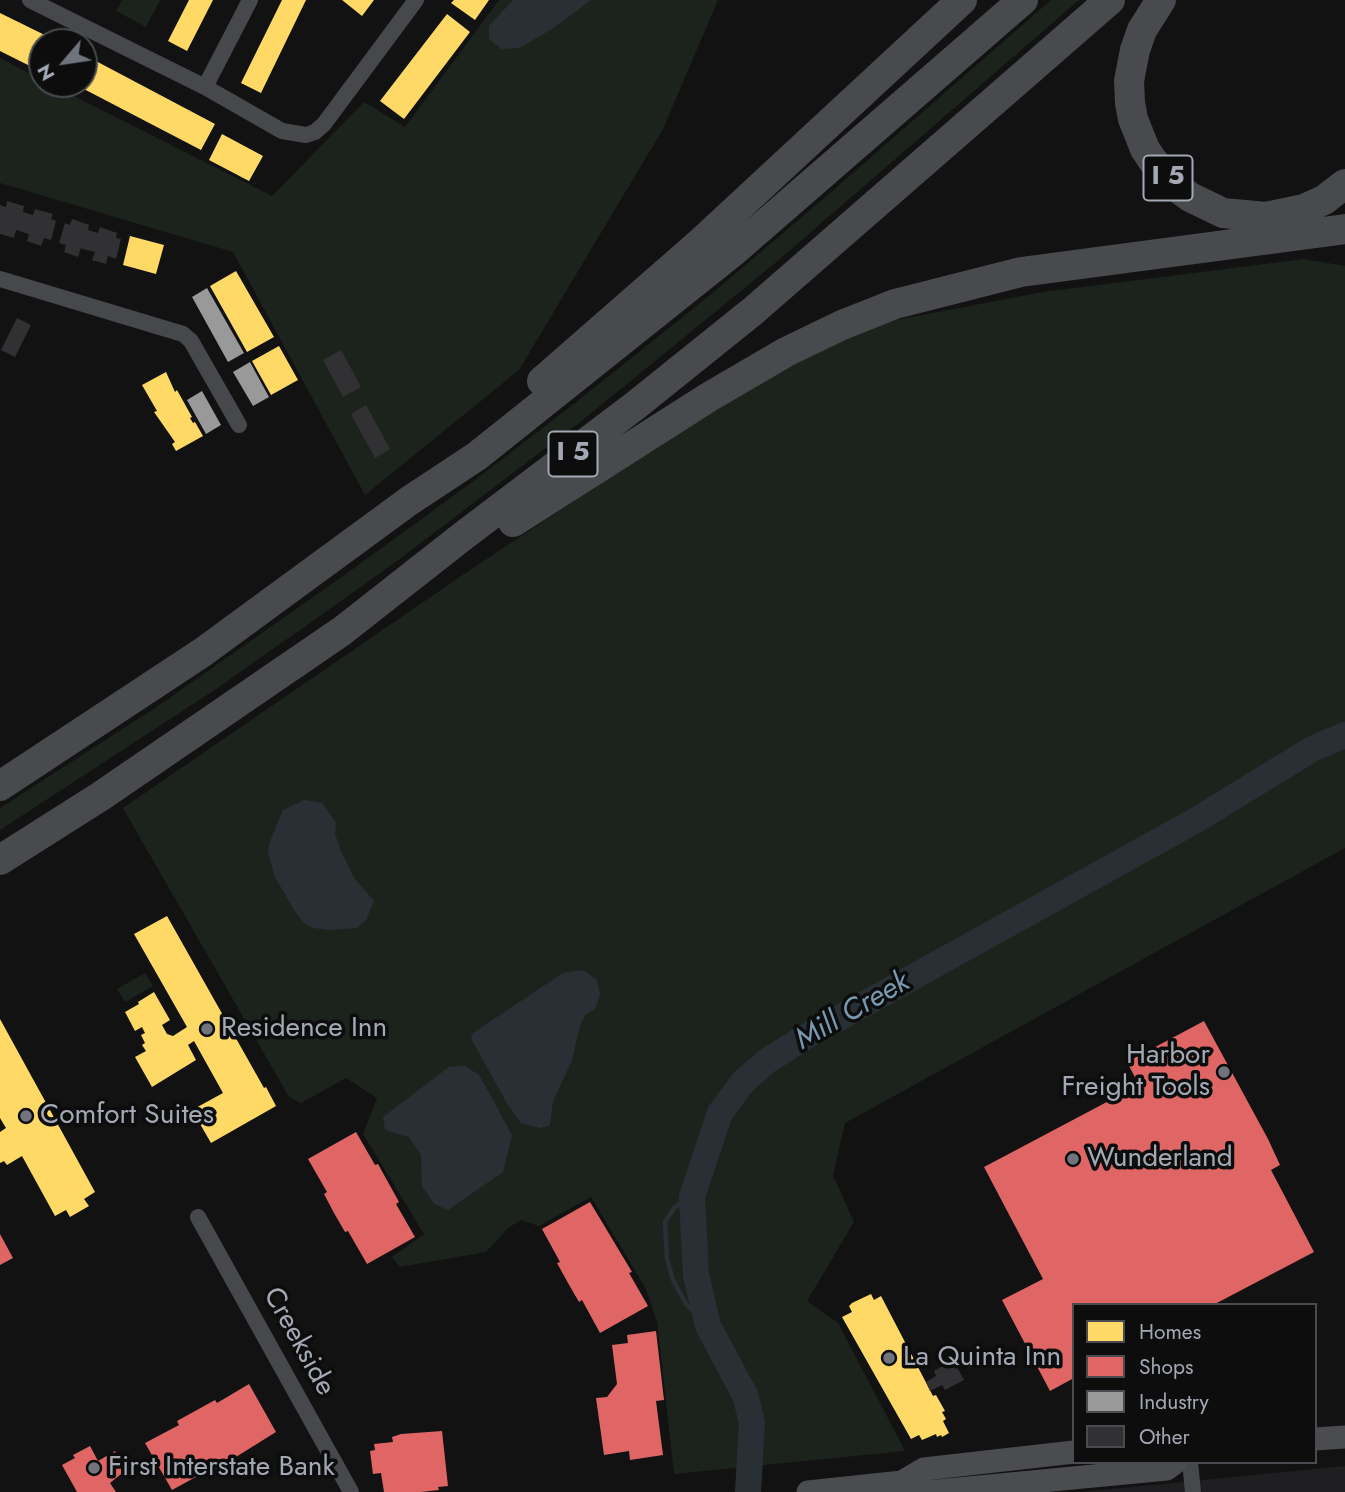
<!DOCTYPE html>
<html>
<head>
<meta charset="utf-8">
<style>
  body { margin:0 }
  #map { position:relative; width:1345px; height:1492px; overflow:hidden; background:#121213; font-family:Jost,sans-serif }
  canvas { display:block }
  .legend { position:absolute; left:1072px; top:1303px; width:245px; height:161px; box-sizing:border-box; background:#0d0d0e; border:2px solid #494b50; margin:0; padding:9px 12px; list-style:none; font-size:21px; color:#a3a9b4 }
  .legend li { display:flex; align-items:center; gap:14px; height:35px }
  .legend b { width:35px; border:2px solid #494b50 }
  .north { position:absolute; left:28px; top:28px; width:70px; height:70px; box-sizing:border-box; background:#0d0d0e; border:2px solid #494b50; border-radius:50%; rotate:241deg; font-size:19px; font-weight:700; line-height:28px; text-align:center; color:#a3a9b4 }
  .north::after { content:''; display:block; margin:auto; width:24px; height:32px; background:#70747c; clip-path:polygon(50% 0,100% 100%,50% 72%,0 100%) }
</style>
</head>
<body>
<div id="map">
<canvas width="1345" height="1492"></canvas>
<ul class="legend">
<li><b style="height:19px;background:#ffd966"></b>Homes</li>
<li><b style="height:19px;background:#e06666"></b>Shops</li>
<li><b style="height:19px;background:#999"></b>Industry</li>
<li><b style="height:19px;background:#313133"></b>Other</li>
</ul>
<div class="north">N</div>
</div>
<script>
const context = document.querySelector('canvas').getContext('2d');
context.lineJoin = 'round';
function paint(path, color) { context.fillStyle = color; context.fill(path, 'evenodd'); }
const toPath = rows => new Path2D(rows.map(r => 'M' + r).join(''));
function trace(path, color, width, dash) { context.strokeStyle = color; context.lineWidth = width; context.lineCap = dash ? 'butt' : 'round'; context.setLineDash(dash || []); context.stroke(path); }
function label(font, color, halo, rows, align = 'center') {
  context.font = font + ' Jost,sans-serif'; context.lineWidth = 7; context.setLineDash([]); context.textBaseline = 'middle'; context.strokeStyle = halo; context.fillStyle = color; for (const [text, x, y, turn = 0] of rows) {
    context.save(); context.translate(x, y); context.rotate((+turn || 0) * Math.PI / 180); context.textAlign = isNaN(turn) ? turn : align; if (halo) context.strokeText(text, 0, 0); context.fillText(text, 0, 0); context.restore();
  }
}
const built = toPath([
  [1345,1466,1345,1492,1081,1492]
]);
const green = toPath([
  [122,0,160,0,146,27,116,11],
  [499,0,718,0,663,129,519,370,365,495,233,252,0,183,0,58,42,80,42,84,50,84,272,196,364,102,405,127],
  [1051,0,1079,0,774,264,584,419,397,561,300,630,213,691,0,830,0,808,155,708,346,574,475,480,580,399,709,296,822,200],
  [1304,259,1345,266,1345,848,845,1123,833,1175,854,1222,807,1301,838,1323,905,1451,674,1474,657,1321,645,1287,591,1197,539,1226,521,1220,508,1228,486,1252,400,1267,392,1257,424,1234,363,1134,377,1098,346,1078,301,1103,289,1097,123,808,467,572,648,452,775,374,837,342,896,320,1043,292],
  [145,973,153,986,125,1002,117,989]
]);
const water = toPath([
  [513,0,591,0,552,29,519,48,501,49,489,39,489,26],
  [304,800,322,803,336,823,335,834,341,851,354,878,374,901,366,920,357,928,330,930,313,928,304,923,294,910,275,877,268,853,270,841,283,810],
  [583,970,597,980,600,995,595,1009,585,1015,580,1025,572,1060,553,1101,550,1125,541,1128,521,1123,506,1102,471,1038,473,1033,563,973],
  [465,1066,479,1075,512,1135,503,1172,448,1210,434,1204,422,1186,421,1155,409,1137,385,1130,383,1117,449,1067]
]);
const homes = toPath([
  [189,0,213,0,187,51,168,41],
  [282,0,306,0,261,93,241,83],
  [342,0,374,0,362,16],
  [454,0,489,0,475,20,451,3],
  [0,13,59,42,42,42,42,72,0,51],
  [447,14,470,32,404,119,380,101],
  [94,60,215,124,201,150,80,87,84,84,84,79],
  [222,134,263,156,249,181,209,160],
  [130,236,164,245,156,274,123,265],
  [236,271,274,337,247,352,210,286],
  [279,346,298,380,271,395,252,361],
  [166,372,175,392,177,390,192,417,190,418,193,423,195,422,203,436,176,451,172,444,175,442,154,412,157,411,142,385],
  [167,916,264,1088,266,1087,276,1106,211,1143,192,1110,223,1093,194,1041,188,1045,196,1060,152,1087,135,1057,146,1051,142,1045,145,1043,141,1035,145,1033,142,1027,135,1031,125,1012,139,1004,138,1002,154,992,170,1020,162,1025,167,1034,173,1036,187,1027,134,934],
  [0,1019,95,1192,84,1199,89,1206,70,1217,66,1210,55,1216,22,1156,7,1165,4,1161,0,1163,0,1132,6,1128,0,1118],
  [871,1294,874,1300,881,1296,933,1396,936,1395,945,1411,942,1412,946,1419,943,1421,949,1433,942,1437,941,1435,937,1437,936,1434,922,1440,919,1435,911,1439,842,1317,852,1312,849,1306,852,1303]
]);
const shops = toPath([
  [1204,1021,1268,1139,1280,1165,1271,1170,1314,1252,1213,1305,1074,1305,1074,1378,1050,1391,1002,1300,1043,1279,984,1167,1139,1085,1127,1062],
  [356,1132,375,1165,378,1164,399,1202,396,1204,415,1237,367,1264,348,1231,345,1232,334,1213,324,1194,327,1192,308,1159],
  [590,1202,632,1272,629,1273,648,1306,600,1333,582,1300,579,1302,568,1283,557,1263,560,1262,542,1229],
  [0,1234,13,1258,0,1265],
  [656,1331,664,1400,656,1401,663,1455,630,1460,629,1451,604,1455,596,1398,607,1397,617,1384,612,1345,628,1343,627,1335],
  [249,1384,276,1432,207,1475,205,1472,172,1490,145,1443,179,1425,177,1421,215,1400,217,1403],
  [442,1431,448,1486,438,1487,439,1490,421,1492,384,1492,381,1473,373,1474,370,1451,375,1450,374,1444,393,1442,392,1437,401,1434],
  [90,1446,98,1461,115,1451,126,1470,110,1483,116,1492,77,1492,62,1465,75,1458,73,1455]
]);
const industry = toPath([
  [207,288,244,353,228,362,192,297],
  [250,362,269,397,253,406,233,372],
  [202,391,221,425,206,434,187,400]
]);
const stream = toPath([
  [692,1197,675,1207,665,1222,667,1259,673,1280,686,1304,708,1326]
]);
const river = toPath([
  [748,1492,752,1422,745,1395,708,1326,696,1275,692,1197,720,1113,743,1082,767,1061,805,1037,1198,819,1312,749,1345,735]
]);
const building = toPath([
  [7,201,24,206,23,212,33,215,35,209,53,214,51,219,56,221,51,240,44,238,41,246,27,241,29,234,16,230,14,238,0,234,0,205,6,207],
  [72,219,89,225,88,230,98,233,100,227,117,233,116,238,121,239,116,259,108,256,106,264,92,260,95,252,83,249,81,248,78,257,64,252,66,245,59,243,65,223,70,225],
  [17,318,31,325,15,357,1,350],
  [341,350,361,387,343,397,323,360],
  [366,405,390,449,375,458,351,414],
  [953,1360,964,1380,945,1390,942,1385,930,1391,926,1382,936,1376,934,1371]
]);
const street = toPath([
  [30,0,205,87,282,131,306,135,315,132,324,124,416,0],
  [205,87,250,0],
  [0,279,183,334,191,341,239,425],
  [198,1217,351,1492],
  [1190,1462,1193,1492]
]);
const secondary = toPath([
  [1315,1439,1345,1437],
  [902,1482,927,1492,1167,1469,1176,1462],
  [808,1492,902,1482,924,1469,1074,1452]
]);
const highway = toPath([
  [1161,0,1142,30,1135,50,1129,81,1130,103,1133,119,1145,149,1153,161,1174,185,1190,197,1223,213,1266,217,1304,209,1324,200,1345,184],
  [542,381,701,242,962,0],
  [513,522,709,397,786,352,842,325,895,304,1021,272,1345,229],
  [0,786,203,652,409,501,477,456,734,251,1023,0],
  [0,860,101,796,342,631,463,536,636,405,753,311,1110,0]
]);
const markers = [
  [207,1029,7,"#70747c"],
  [1224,1072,7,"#70747c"],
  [26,1116,7,"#70747c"],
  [1073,1159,7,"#70747c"],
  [889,1358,7,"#70747c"],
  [94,1468,7,"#70747c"]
];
const shields = [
  [1168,178,49],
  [573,454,49]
];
const shieldNames = [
  ["I 5",1168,178],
  ["I 5",573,454]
];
const poiNames = [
  ["Residence Inn",221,1029],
  ["Harbor",1210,1056,"right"],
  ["Freight Tools",1210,1088,"right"],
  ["Comfort Suites",40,1116],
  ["Wunderland",1087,1159],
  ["La Quinta Inn",903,1358],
  ["First Interstate Bank",108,1468]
];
const streetNames = [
  ["Creekside",298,1342,61]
];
const waterNames = [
  ["Mill Creek",853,1012,-30]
];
paint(built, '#1f1f21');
paint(green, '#1c231d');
paint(water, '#283036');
paint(homes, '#ffd966');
paint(shops, '#e06666');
paint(industry, '#999');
trace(stream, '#283036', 4.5);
trace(river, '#283036', 26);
paint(building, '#313133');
trace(street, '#47484b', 16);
trace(secondary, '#4b4c4f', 23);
trace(highway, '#494a4d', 30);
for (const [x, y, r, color] of markers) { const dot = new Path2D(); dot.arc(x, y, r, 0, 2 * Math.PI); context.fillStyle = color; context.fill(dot); trace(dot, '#0d0d0e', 2.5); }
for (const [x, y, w] of shields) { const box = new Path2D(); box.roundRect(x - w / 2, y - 22.5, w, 45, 5); context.fillStyle = '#0d0d0e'; context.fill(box); trace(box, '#a3a9b4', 2); }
label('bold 26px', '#a3a9b4', null, shieldNames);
label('28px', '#a3a9b4', '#0d0d0e', poiNames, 'left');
label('28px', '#a3a9b4', '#0d0d0e', streetNames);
label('italic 30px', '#7999b0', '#0d0d0e', waterNames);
</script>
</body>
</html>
